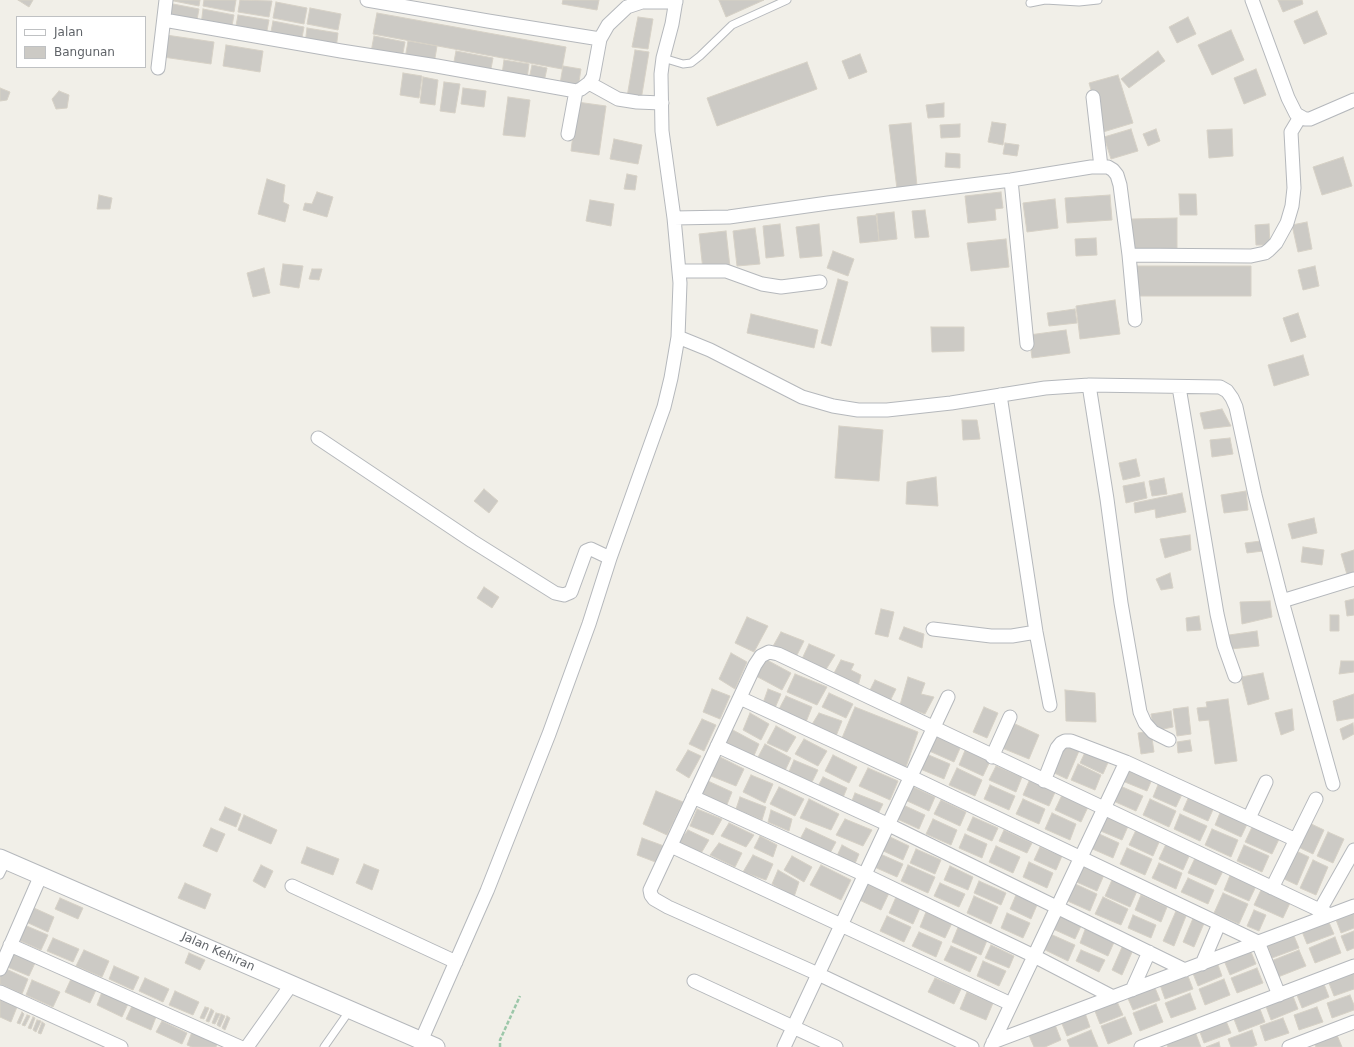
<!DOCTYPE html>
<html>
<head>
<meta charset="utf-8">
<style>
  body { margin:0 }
  #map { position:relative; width:1354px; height:1047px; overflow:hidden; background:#f1efe8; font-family:"DejaVu Sans",sans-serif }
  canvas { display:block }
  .legend { position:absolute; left:16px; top:16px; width:130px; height:52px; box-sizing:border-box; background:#fff; border:1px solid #bfc1c3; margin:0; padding:5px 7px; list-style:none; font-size:12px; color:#5f6368 }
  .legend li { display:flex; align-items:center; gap:8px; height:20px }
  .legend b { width:20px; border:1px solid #bfc1c3 }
</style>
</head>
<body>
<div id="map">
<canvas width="1354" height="1047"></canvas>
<ul class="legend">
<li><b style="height:5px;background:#fff"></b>Jalan</li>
<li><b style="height:11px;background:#cccac5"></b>Bangunan</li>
</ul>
</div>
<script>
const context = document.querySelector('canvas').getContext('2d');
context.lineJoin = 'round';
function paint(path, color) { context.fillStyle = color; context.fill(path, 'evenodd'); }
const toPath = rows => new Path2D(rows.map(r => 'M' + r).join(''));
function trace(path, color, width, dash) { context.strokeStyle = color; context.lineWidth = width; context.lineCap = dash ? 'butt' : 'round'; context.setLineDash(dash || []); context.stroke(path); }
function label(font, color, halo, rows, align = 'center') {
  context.font = font + ' "DejaVu Sans",sans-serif'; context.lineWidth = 3; context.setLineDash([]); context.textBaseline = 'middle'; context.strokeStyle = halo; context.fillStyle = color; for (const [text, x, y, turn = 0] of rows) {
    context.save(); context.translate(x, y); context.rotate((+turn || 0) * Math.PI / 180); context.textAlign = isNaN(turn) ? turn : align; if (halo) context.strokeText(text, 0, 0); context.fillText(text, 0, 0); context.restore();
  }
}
const building = toPath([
  [18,0,33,0,29,7,18,0],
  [169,0,200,0,199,6,169,0],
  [204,0,236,0,234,12,203,6,204,0],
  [240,0,272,1,269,17,238,12,240,0],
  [563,0,599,0,597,10,562,4,563,0],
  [719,0,764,0,726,17,719,0],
  [1278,0,1302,0,1303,4,1283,12,1278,0],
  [276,2,307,8,304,24,273,18,276,2],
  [168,3,199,9,196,25,165,19,168,3],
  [310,8,341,14,338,30,307,24,310,8],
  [203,9,234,15,231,31,201,25,203,9],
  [1317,11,1327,34,1304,44,1294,21,1317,11],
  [377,13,566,47,562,69,373,34,377,13],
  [238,15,269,20,266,36,235,31,238,15],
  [638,17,653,19,648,49,632,47,638,17],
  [1188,17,1196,34,1177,43,1169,27,1188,17],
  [273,21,304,27,301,43,270,37,273,21],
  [307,28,338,33,336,49,305,44,307,28],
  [1231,30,1244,60,1212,75,1198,45,1231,30],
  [166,35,214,42,211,64,163,57,166,35],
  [374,36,405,42,402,58,371,52,374,36],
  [408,41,437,46,434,64,405,59,408,41],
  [226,45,263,51,260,72,223,66,226,45],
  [635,50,649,52,641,100,627,97,635,50],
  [456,51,493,58,490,74,453,67,456,51],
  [1158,51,1165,61,1129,88,1121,79,1158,51],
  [860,54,867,72,849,79,842,61,860,54],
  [504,60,529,64,527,79,502,74,504,60],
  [807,62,817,89,717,126,707,98,807,62],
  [532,65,547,68,544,82,529,79,532,65],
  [563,66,581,69,578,88,560,84,563,66],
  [1256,69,1266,95,1244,104,1234,78,1256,69],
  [403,73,422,76,419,98,400,95,403,73],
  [1118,75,1133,123,1103,132,1089,83,1118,75],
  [423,77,438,80,435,105,420,103,423,77],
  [444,82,460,84,455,113,440,111,444,82],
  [0,88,10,92,7,100,0,101,0,88],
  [463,88,486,91,484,107,461,104,463,88],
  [59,91,69,95,67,108,56,109,52,99,59,91],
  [508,97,530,100,525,137,503,135,508,97],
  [577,102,606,106,599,155,571,151,577,102],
  [944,103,944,117,928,118,926,105,944,103],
  [992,122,1006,124,1003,145,988,142,992,122],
  [911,123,917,186,897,189,889,125,911,123],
  [960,124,960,137,941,138,940,125,960,124],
  [1131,129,1138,151,1111,159,1104,137,1131,129],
  [1156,129,1160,141,1148,146,1143,134,1156,129],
  [1232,129,1233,156,1209,158,1207,130,1232,129],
  [614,139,642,145,638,164,610,159,614,139],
  [1005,143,1019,145,1017,156,1003,154,1005,143],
  [946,153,960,154,960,168,945,167,946,153],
  [1343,157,1352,186,1322,195,1313,167,1343,157],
  [627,174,637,176,635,190,624,189,627,174],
  [267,179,285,185,283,202,289,205,285,222,258,214,267,179],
  [317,192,333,197,327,217,303,210,305,203,312,204,317,192],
  [1001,192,1003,208,995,209,996,220,968,223,965,196,1001,192],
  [1179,194,1196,194,1197,215,1180,215,1179,194],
  [99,195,112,198,110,209,97,209,99,195],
  [1110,195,1112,220,1067,223,1065,198,1110,195],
  [1055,199,1058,228,1027,232,1023,203,1055,199],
  [590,200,614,204,611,226,586,221,590,200],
  [925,210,929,237,915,238,912,211,925,210],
  [894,212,897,239,879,241,876,214,894,212],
  [877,215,879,241,860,243,857,217,877,215],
  [1177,218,1177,249,1132,250,1132,219,1177,218],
  [1307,222,1312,249,1298,252,1292,225,1307,222],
  [780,224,784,256,766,258,763,226,780,224],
  [819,224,822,256,800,258,796,227,819,224],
  [1269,224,1270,245,1256,245,1255,225,1269,224],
  [755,228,760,264,737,266,733,231,755,228],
  [726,231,730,267,703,270,699,234,726,231],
  [1096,238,1097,255,1076,256,1075,239,1096,238],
  [1006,239,1009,267,971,271,967,243,1006,239],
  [833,251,854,259,848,276,827,268,833,251],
  [283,264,303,266,299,288,280,285,283,264],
  [1137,266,1251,266,1251,296,1137,296,1137,266],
  [1315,266,1319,286,1303,290,1298,270,1315,266],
  [264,268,270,293,253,297,247,273,264,268],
  [312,269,322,269,319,280,309,279,312,269],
  [838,279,848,282,831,346,821,343,838,279],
  [1115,300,1120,334,1080,339,1076,306,1115,300],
  [1075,309,1077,323,1049,326,1047,313,1075,309],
  [1298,313,1306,337,1291,342,1283,318,1298,313],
  [751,314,818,330,814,348,747,333,751,314],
  [931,327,964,327,964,351,932,352,931,327],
  [1066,330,1070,353,1032,358,1029,335,1066,330],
  [1303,355,1309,375,1274,386,1268,365,1303,355],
  [1222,409,1231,426,1204,429,1200,413,1222,409],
  [962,420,977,420,980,439,963,440,962,420],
  [839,426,883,430,879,481,835,478,839,426],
  [1230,438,1233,454,1212,457,1210,440,1230,438],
  [1136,459,1140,476,1123,480,1119,463,1136,459],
  [936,477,938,506,906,504,907,482,936,477],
  [1164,478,1167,494,1152,496,1149,481,1164,478],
  [1144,482,1147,498,1126,503,1123,486,1144,482],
  [484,489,498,501,489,513,474,501,484,489],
  [1246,491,1248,510,1224,513,1221,495,1246,491],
  [1182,493,1186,512,1156,518,1155,509,1135,513,1134,503,1182,493],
  [1314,518,1317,533,1292,539,1288,524,1314,518],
  [1190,535,1191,550,1165,558,1160,539,1190,535],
  [1261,541,1263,551,1247,553,1245,543,1261,541],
  [1303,547,1324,550,1322,565,1301,562,1303,547],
  [1354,550,1354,576,1348,578,1341,554,1354,550],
  [1170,573,1173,588,1161,590,1156,579,1170,573],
  [484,587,499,597,492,608,477,598,484,587],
  [1354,599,1354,615,1347,616,1345,601,1354,599],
  [1270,601,1272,617,1242,624,1240,602,1270,601],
  [881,609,894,612,888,637,875,634,881,609],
  [1330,615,1339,615,1339,631,1330,631,1330,615],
  [1199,616,1201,630,1187,631,1186,618,1199,616],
  [747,617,768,626,754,652,735,643,747,617],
  [904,627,924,634,922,648,899,639,904,627],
  [1257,631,1259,646,1231,649,1229,635,1257,631],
  [781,632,804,641,795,659,772,648,781,632],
  [809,644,835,655,825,671,801,661,809,644],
  [731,653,747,662,735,689,719,679,731,653],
  [767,660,791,673,782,690,756,676,767,660],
  [841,660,854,664,851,670,861,675,858,686,833,675,841,660],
  [1341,661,1354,661,1354,672,1339,674,1341,661],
  [1263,673,1269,699,1248,705,1241,677,1263,673],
  [795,674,827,687,817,705,787,692,795,674],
  [908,677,925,683,921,694,934,697,925,714,900,705,908,677],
  [875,680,896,689,890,701,869,692,875,680],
  [712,689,730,696,720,719,703,712,712,689],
  [768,689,781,694,775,708,763,703,768,689],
  [1065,690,1095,693,1096,722,1066,721,1065,690],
  [829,693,853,704,846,718,822,707,829,693],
  [1354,694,1354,718,1337,721,1333,701,1354,694],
  [786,696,812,707,806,722,778,711,786,696],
  [1228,699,1237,761,1215,764,1209,720,1199,721,1197,708,1207,707,1206,702,1228,699],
  [855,707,918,732,905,770,842,738,855,707],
  [984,707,998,713,987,738,973,732,984,707],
  [1188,707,1191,734,1177,736,1173,709,1188,707],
  [1292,709,1294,730,1281,735,1275,713,1292,709],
  [1171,711,1173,727,1154,731,1151,714,1171,711],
  [750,713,769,724,761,740,743,730,750,713],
  [819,713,842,721,836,736,811,726,819,713],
  [702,719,716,725,704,751,689,744,702,719],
  [1013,723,1039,735,1029,759,1002,748,1013,723],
  [1353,723,1354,734,1343,740,1340,729,1353,723],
  [776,726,796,737,787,752,767,743,776,726],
  [731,729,759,744,753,758,726,744,731,729],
  [1151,731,1154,752,1141,754,1138,733,1151,731],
  [935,734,961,746,954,762,927,750,935,734],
  [804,739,827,751,818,766,795,754,804,739],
  [1190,740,1192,751,1178,753,1177,742,1190,740],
  [1063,743,1079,751,1067,779,1050,771,1063,743],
  [765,744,791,758,784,773,757,759,765,744],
  [966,748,991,759,983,776,959,765,966,748],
  [1087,748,1110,758,1103,774,1080,763,1087,748],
  [688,750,701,756,689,778,676,770,688,750],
  [924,753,950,764,944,779,918,768,924,753],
  [833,755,857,767,849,783,825,771,833,755],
  [720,757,744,769,736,786,711,776,720,757],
  [794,760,818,770,811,784,788,774,794,760],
  [1078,764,1101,775,1095,790,1071,780,1078,764],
  [1127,764,1153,777,1147,791,1120,780,1127,764],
  [996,766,1022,777,1016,792,989,780,996,766],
  [868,768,898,781,890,800,859,786,868,768],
  [957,768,982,780,975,796,949,785,957,768],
  [751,775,773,784,765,803,743,792,751,775],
  [823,777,847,788,842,800,817,788,823,777],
  [1030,779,1056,790,1049,806,1023,795,1030,779],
  [1160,780,1184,790,1176,807,1153,797,1160,780],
  [708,781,732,792,726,807,701,795,708,781],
  [909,785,935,797,929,811,903,799,909,785],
  [990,785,1015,796,1009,810,984,799,990,785],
  [1118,785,1143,796,1136,811,1111,800,1118,785],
  [779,787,804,799,795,816,770,804,779,787],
  [656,791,683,802,667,835,643,824,656,791],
  [855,793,883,804,878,814,851,803,855,793],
  [1190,794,1215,805,1208,821,1183,810,1190,794],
  [1062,795,1088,807,1081,822,1055,810,1062,795],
  [740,797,766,807,762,820,736,809,740,797],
  [809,799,839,814,831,830,800,818,809,799],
  [1023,799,1045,809,1039,824,1016,814,1023,799],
  [1150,799,1176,811,1169,827,1143,815,1150,799],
  [941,800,966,812,960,826,934,814,941,800],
  [901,804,925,815,919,829,895,818,901,804],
  [225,807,241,814,236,827,219,820,225,807],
  [1222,808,1249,820,1241,837,1215,825,1222,808],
  [697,809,722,819,713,835,690,826,697,809],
  [771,810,792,819,789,831,768,822,771,810],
  [1103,812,1129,824,1122,840,1096,829,1103,812],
  [1052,813,1076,824,1070,840,1045,829,1052,813],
  [1180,814,1207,826,1200,841,1174,829,1180,814],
  [244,815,277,830,271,844,238,830,244,815],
  [973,817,998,828,992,841,967,830,973,817],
  [845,819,872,830,863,846,836,835,845,819],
  [933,819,957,830,951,845,926,834,933,819],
  [1307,822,1324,830,1313,854,1296,846,1307,822],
  [729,823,754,835,746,847,721,836,729,823],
  [1253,825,1280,837,1272,854,1245,842,1253,825],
  [211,828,225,834,217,852,203,846,211,828],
  [806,828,836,842,829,855,799,841,806,828],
  [1212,829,1238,840,1231,857,1205,845,1212,829],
  [688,830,709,840,700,855,678,843,688,830],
  [1004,830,1032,843,1027,853,999,841,1004,830],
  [1136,830,1160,840,1153,856,1129,845,1136,830],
  [1095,832,1119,843,1113,858,1088,847,1095,832],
  [1328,832,1344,839,1333,863,1317,856,1328,832],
  [965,834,987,844,982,858,959,848,965,834],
  [886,835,909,846,903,860,879,849,886,835],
  [760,836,777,845,773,857,754,848,760,836],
  [642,838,664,846,658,863,637,855,642,838],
  [719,843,742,853,735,867,710,855,719,843],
  [1166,844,1190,854,1183,870,1159,859,1166,844],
  [842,845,859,854,854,866,836,858,842,845],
  [1244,845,1269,856,1262,872,1237,861,1244,845],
  [996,846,1020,857,1013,873,989,862,996,846],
  [307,847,339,859,333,875,301,863,307,847],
  [1040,847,1062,856,1056,870,1034,860,1040,847],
  [1127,848,1152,859,1145,875,1120,864,1127,848],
  [916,849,941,860,935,874,910,863,916,849],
  [1294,850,1309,857,1297,885,1282,878,1294,850],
  [878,853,903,864,897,877,872,866,878,853],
  [753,855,773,864,766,880,743,872,753,855],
  [792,856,812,867,804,882,784,870,792,856],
  [1196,856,1224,869,1216,885,1188,873,1196,856],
  [1313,860,1328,867,1316,895,1300,888,1313,860],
  [1029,862,1053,873,1047,888,1023,877,1029,862],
  [1159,863,1182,873,1176,889,1152,878,1159,863],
  [364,864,379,870,372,890,356,883,364,864],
  [1079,864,1104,875,1097,891,1072,880,1079,864],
  [261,865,273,871,265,888,253,881,261,865],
  [821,865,851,880,841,900,810,885,821,865],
  [908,865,935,877,928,893,901,881,908,865],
  [950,866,973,877,968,890,944,880,950,866],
  [778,870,799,882,794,897,772,884,778,870],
  [1231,873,1257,884,1249,901,1224,890,1231,873],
  [1188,878,1214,890,1208,904,1181,892,1188,878],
  [1112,880,1137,891,1130,907,1105,896,1112,880],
  [979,881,1006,893,1001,905,974,893,979,881],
  [864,882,889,893,881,910,857,899,864,882],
  [1071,882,1097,894,1090,911,1063,899,1071,882],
  [185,883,211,894,205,909,178,898,185,883],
  [940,883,965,894,959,907,934,896,940,883],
  [1261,890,1290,903,1283,918,1254,905,1261,890],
  [1223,893,1248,904,1239,924,1214,913,1223,893],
  [1016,895,1037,905,1031,919,1010,909,1016,895],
  [1141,895,1167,907,1161,922,1135,910,1141,895],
  [974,896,998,907,991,924,967,913,974,896],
  [896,897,920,908,913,924,889,913,896,897],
  [1103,897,1128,909,1121,925,1095,914,1103,897],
  [60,898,83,908,78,919,55,909,60,898],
  [34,908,54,917,48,932,24,921,27,914,31,915,34,908],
  [1254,910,1266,915,1259,931,1247,926,1254,910],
  [1354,910,1354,928,1341,933,1335,917,1354,910],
  [1176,911,1186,916,1174,946,1163,941,1176,911],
  [926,912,952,923,945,938,920,927,926,912],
  [1007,913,1030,923,1023,938,1001,928,1007,913],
  [1133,915,1156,925,1151,938,1128,928,1133,915],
  [887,916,911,927,904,942,880,931,887,916],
  [1059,916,1081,926,1075,939,1053,929,1059,916],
  [1194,916,1205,921,1194,947,1183,942,1194,916],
  [1327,918,1334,934,1307,944,1301,929,1327,918],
  [22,924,48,935,41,950,16,939,22,924],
  [959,925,988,938,981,955,952,942,959,925],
  [1086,927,1115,940,1108,956,1080,943,1086,927],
  [1292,931,1299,948,1272,958,1266,942,1292,931],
  [1354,931,1354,948,1347,951,1341,936,1354,931],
  [919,932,942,942,936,957,912,946,919,932],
  [1048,933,1075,945,1068,961,1041,948,1048,933],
  [1335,937,1341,953,1315,963,1309,948,1335,937],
  [53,938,79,949,73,962,47,951,53,938],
  [991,945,1014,956,1009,968,985,958,991,945],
  [1123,945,1133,950,1122,975,1112,970,1123,945],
  [951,946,977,957,970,972,944,960,951,946],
  [1249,947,1256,964,1230,975,1223,958,1249,947],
  [84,950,109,961,102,977,76,966,84,950],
  [1081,950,1105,960,1099,972,1076,961,1081,950],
  [1299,950,1306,966,1278,977,1271,961,1299,950],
  [11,952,35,963,29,976,5,966,11,952],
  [189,953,205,960,200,970,185,963,189,953],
  [983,961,1006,971,999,986,977,976,983,961],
  [1217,962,1222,976,1198,986,1192,971,1217,962],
  [114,966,139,977,133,990,109,979,114,966],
  [4,968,28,979,22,994,0,984,0,976,4,968],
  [1257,968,1263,983,1237,993,1231,978,1257,968],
  [1354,968,1354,989,1334,996,1327,978,1354,968],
  [1186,971,1193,989,1165,999,1159,982,1186,971],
  [145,978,169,989,163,1002,139,991,145,978],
  [935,978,961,989,954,1004,928,992,935,978],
  [71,979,96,990,90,1003,65,992,71,979],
  [1224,979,1230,995,1205,1005,1199,989,1224,979],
  [1322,979,1329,997,1302,1008,1295,990,1322,979],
  [32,980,60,992,53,1007,26,995,32,980],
  [1153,983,1160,1000,1133,1010,1126,994,1153,983],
  [175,991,199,1002,193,1015,169,1005,175,991],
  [1291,991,1298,1009,1271,1020,1264,1001,1291,991],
  [102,992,128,1004,122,1017,97,1005,102,992],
  [967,992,993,1003,986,1020,960,1009,967,992],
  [1190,993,1196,1009,1171,1018,1165,1003,1190,993],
  [1350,995,1354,1005,1354,1010,1332,1018,1327,1003,1350,995],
  [1115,997,1123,1015,1100,1024,1093,1006,1115,997],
  [0,1000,17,1007,11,1022,0,1017,0,1000],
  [1156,1004,1163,1022,1140,1031,1133,1013,1156,1004],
  [1258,1004,1265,1022,1239,1032,1232,1014,1258,1004],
  [132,1006,156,1017,151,1030,126,1019,132,1006],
  [205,1007,209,1008,204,1019,200,1018,205,1007],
  [1317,1007,1323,1022,1299,1030,1294,1015,1317,1007],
  [211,1009,214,1011,209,1022,206,1021,211,1009],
  [1084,1010,1090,1027,1067,1036,1060,1019,1084,1010],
  [22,1012,24,1014,20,1024,17,1023,22,1012],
  [216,1013,220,1014,215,1024,212,1023,216,1013],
  [221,1014,225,1016,220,1027,217,1025,221,1014],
  [27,1015,30,1016,25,1026,22,1025,27,1015],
  [227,1016,230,1018,225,1030,222,1028,227,1016],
  [1224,1016,1231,1033,1204,1043,1198,1027,1224,1016],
  [33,1017,35,1018,31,1029,28,1028,33,1017],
  [1125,1017,1132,1034,1108,1044,1101,1026,1125,1017],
  [1283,1018,1289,1033,1265,1041,1260,1026,1283,1018],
  [37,1020,41,1021,36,1032,33,1030,37,1020],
  [162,1021,187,1033,182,1044,156,1032,162,1021],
  [42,1022,45,1024,41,1034,38,1033,42,1022],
  [1054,1022,1061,1040,1045,1047,1034,1047,1028,1033,1054,1022],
  [1194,1029,1201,1047,1168,1047,1165,1041,1194,1029],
  [1091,1030,1098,1047,1070,1047,1067,1040,1091,1030],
  [1252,1030,1257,1045,1252,1047,1231,1047,1228,1039,1252,1030],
  [192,1032,217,1043,216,1047,192,1047,187,1045,192,1032],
  [1337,1035,1342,1047,1316,1047,1314,1043,1337,1035],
  [1219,1042,1220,1047,1206,1047,1219,1042]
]);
const path = toPath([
  [500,1047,500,1040,520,996]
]);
const service = toPath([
  [1030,3,1045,0,1079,2,1098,0],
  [663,58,683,64,691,63,700,56,732,25,787,0],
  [0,875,7,861],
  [324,1047,350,1010]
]);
const minor = toPath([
  [367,0,488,21,600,39,608,25,627,7,642,2,676,2],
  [1252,0,1288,98,1296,114,1305,119,1310,119,1354,100],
  [164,20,341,51,437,66,576,91,581,89,589,83,593,77,600,39],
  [158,68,166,0],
  [589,83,618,99,637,102,662,103],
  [1093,97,1101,167],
  [568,134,576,91],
  [1011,180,1027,344],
  [674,218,729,217,828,203,1011,180,1091,167,1108,167,1113,170,1117,175,1120,185,1129,255,1251,256,1265,253,1269,250,1276,243,1287,223,1292,206,1294,188,1291,132,1300,117],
  [1129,255,1135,320],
  [680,271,726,271,762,284,781,287,820,282],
  [678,337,710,350,802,397,833,406,858,410,887,410,951,403,1045,388,1089,385,1220,387,1227,391,1232,398,1236,407,1255,495,1282,601,1333,784],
  [1089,385,1107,499,1121,603,1140,712,1145,723,1153,732,1169,740],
  [1179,387,1217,614,1224,645,1235,676],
  [1000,395,1036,632,1050,705],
  [318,438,472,541,555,593,564,595,571,592,586,551,591,549,610,558],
  [1282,601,1354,579],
  [933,629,991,636,1012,636,1036,632],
  [740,698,911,777,1258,942,1279,995],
  [717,746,889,825,1185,970],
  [992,757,1010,717],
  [1044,781,1057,748,1061,743,1065,741,1071,741,1126,762],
  [693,797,865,875,1034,956,1113,997],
  [1249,818,1266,782],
  [671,846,1011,1004],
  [292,886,456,962],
  [1272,888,1316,799],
  [1320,910,1354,850],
  [10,945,240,1047],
  [1202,964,1219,924],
  [0,969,41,875],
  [694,981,836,1047],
  [1132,990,1149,952],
  [0,992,121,1047],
  [421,1041,487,891,549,734,589,624,610,558,664,407,671,378,678,337,680,283,674,218,662,131,661,74,663,58,672,24,676,0],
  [993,1042,1354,906],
  [247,1047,291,985],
  [784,1047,948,697],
  [972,1047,818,974,668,907,654,899,651,895,650,890,755,665,761,656,769,652,778,654,1330,915],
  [991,1047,1126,762,1296,840],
  [1141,1047,1354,966],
  [1289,1047,1354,1022]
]);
const tertiary = toPath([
  [0,858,436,1047]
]);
const streetNames = [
  ["Jalan Kehiran",218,952,24]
];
paint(building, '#cccac5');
trace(building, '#d6d1c6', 1);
trace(service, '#b5b8bc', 9);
trace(minor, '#b5b8bc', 15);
trace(tertiary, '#b5b8bc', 19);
trace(path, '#9cc7a9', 2.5, [4, 2]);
trace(service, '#fff', 7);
trace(minor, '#fff', 13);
trace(tertiary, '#fff', 17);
label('12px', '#5f6368', '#fff', streetNames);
</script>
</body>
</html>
